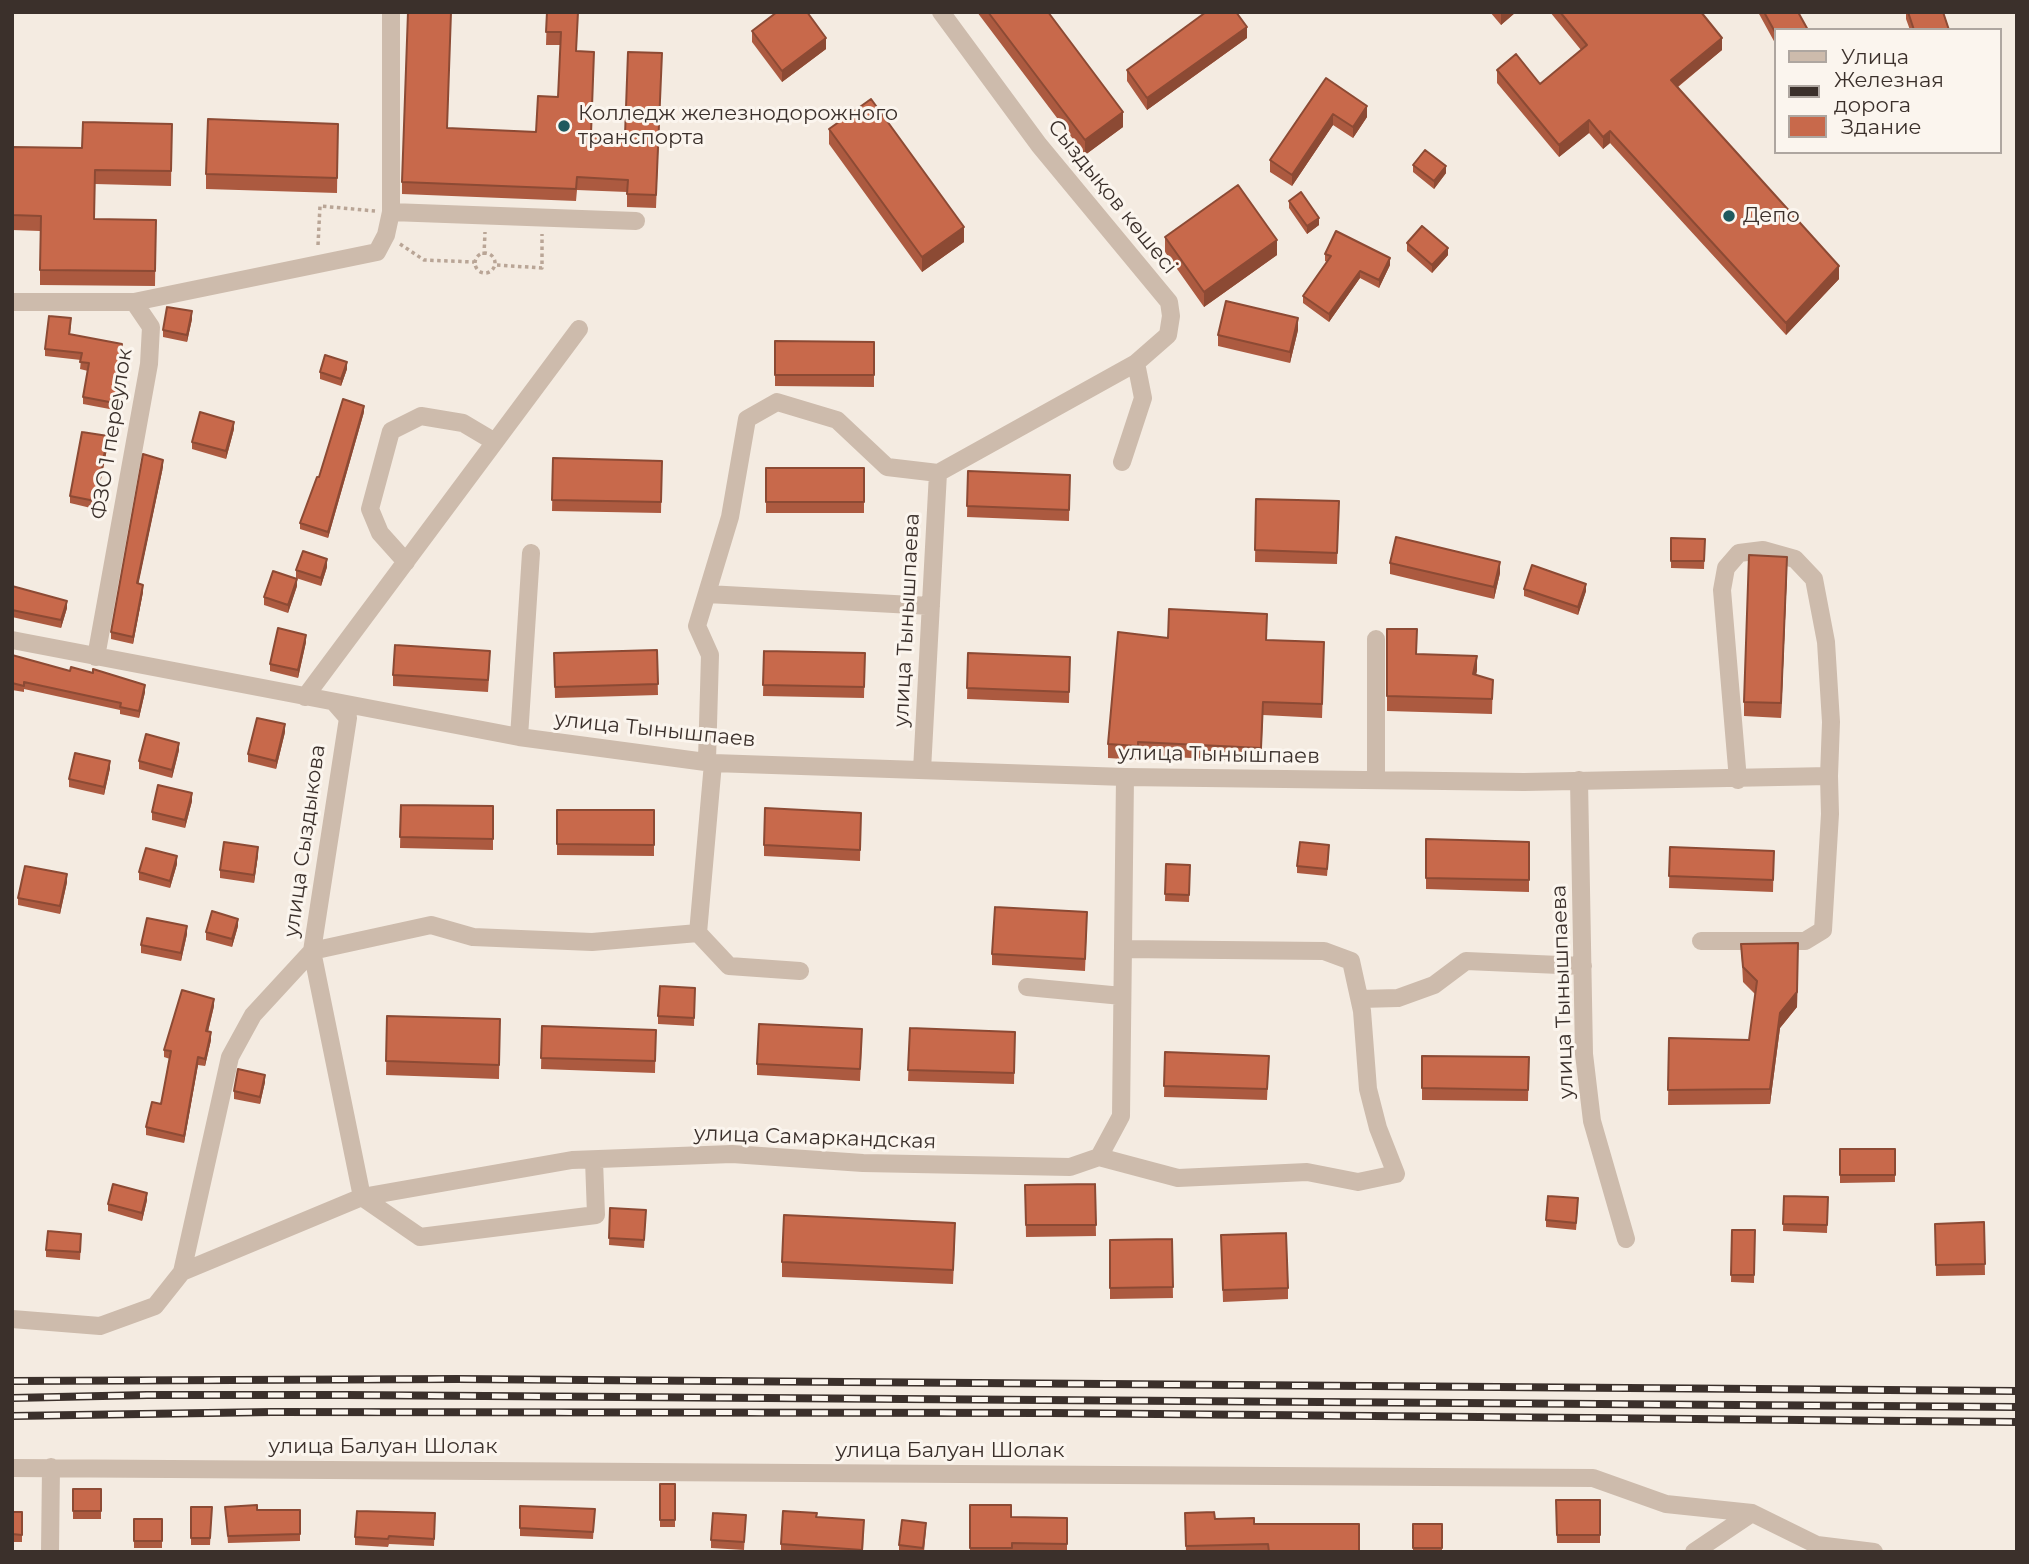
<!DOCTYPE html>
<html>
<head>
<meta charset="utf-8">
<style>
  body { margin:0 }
  #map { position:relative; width:2029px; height:1564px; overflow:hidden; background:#f4ebe1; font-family:Montserrat,sans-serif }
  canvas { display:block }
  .frame { position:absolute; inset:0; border:14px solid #3b302b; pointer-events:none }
  .legend { position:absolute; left:1774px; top:28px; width:228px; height:126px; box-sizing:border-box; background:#fbf5ee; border:2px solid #aea6a0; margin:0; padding:9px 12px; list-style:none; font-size:21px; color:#3b302b }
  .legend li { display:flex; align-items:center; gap:14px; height:35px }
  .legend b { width:35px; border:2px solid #aea6a0 }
</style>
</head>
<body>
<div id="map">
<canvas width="2029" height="1564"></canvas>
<div class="frame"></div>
<ul class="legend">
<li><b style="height:9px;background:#cdbbac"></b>Улица</li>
<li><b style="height:9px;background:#3b302b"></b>Железная дорога</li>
<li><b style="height:19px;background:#c8694b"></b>Здание</li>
</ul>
</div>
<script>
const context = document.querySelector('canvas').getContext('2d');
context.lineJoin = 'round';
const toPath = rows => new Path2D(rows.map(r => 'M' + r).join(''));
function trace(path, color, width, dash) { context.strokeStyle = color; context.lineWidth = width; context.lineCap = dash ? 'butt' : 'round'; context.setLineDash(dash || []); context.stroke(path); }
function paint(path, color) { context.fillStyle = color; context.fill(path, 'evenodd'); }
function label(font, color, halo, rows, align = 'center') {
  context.font = font + ' Montserrat,sans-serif'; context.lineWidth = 6; context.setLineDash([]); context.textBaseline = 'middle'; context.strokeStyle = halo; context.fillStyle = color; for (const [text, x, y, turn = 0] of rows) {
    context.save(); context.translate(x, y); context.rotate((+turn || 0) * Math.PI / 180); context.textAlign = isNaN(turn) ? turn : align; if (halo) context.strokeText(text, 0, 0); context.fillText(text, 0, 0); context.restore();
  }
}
const path = toPath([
  [400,244,424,260,474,262],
  [318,245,320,206,375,211],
  '475 263a10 10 0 1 1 20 0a10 10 0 1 1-20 0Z',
  [484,255,485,232],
  [497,265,542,268,542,234]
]);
const minor = toPath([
  [391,12,391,212],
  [12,302,134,302,151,327,149,364,96,657],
  [134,302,377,252,386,235,391,212,636,221],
  [1122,462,1143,398,1136,363],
  [938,473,1136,363,1168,335,1171,316,1169,302,1039,145,941,12],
  [406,562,380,533,370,509,391,431,421,416,463,423,495,442],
  [707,594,931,606],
  [12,640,519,737,713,763,1125,777,1524,782,1829,776,1830,814,1823,930,1805,941,1701,941],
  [305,697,579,329],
  [334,702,348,718,312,951,362,1197,420,1237,596,1215,594,1160],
  [519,737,531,553],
  [707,760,710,655,697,626,730,517,747,419,777,402,837,420,887,467,938,473],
  [713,763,698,933,729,966,800,971],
  [922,770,938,473],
  [1376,779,1376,639],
  [1579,780,1584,1054,1592,1121,1626,1239],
  [1738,780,1722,590,1726,568,1739,553,1763,550,1795,559,1814,579,1826,642,1831,722,1829,776],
  [1027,987,1122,996],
  [1360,999,1398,998,1434,985,1466,961,1583,966],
  [1099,1157,1121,1116,1125,777],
  [182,1272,230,1057,253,1015,312,951,431,925,473,937,592,942,698,933],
  [12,1319,100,1326,155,1306,182,1272,362,1197,572,1160,732,1154,863,1163,1070,1167,1099,1157,1178,1178,1307,1172,1358,1182,1396,1174,1378,1128,1368,1089,1362,1011,1351,961,1324,951,1123,949],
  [12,1468,1593,1478,1666,1504,1752,1513,1817,1545,1874,1552],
  [50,1552,51,1467],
  [1694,1552,1752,1513]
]);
const rail = toPath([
  [12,1381,457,1379,2017,1391],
  [12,1398,147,1395,346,1395,2017,1407],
  [12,1416,272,1412,1050,1413,2017,1422]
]);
const wall = toPath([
  [547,12,577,51,591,134,625,135,662,53,656,208,627,207,627,192,577,190,576,201,402,194,402,182,447,128,536,132,558,97,561,45,546,45],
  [977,12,1048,12,1123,127,1085,155],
  [1490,12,1516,12,1501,25],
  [1550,12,1701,12,1722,50,1678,87,1839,279,1786,335,1610,143,1603,149,1589,133,1559,157,1497,83,1497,70,1540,84,1581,50],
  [1758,12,1798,12,1775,30,1775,43],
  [1906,12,1943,12,1949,30,1910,30,1906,19],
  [752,31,826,49,782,82,752,42],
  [1247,38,1147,110,1127,81,1127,70],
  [1326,78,1367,117,1353,138,1333,125,1292,186,1270,172,1270,160],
  [172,124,171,186,95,184,94,219,156,220,155,286,40,285,40,231,12,230,12,147,82,148],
  [338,124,337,193,206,189,206,174],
  [829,129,964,242,922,272,829,144],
  [1413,165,1446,173,1434,189,1413,172],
  [1289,201,1319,225,1307,234,1289,208],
  [1165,237,1277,255,1204,307,1165,252],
  [1407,243,1448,255,1432,273,1407,251],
  [1325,254,1390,265,1379,288,1360,278,1329,322,1303,303,1303,296,1327,262,1325,261],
  [192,319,187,342,163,337,163,330],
  [71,326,70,334,122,352,117,381,124,390,120,411,83,404,83,397,88,371,80,369,81,360,45,356,45,349],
  [1298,330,1290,363,1218,346,1218,335],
  [775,341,874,342,874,387,775,386],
  [347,369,341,386,320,379,320,372],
  [364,412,328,538,300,529,300,523,319,477],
  [234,429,226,459,192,449,192,442],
  [108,444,95,509,70,503,70,496],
  [553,458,662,461,661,513,552,511],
  [163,467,138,584,143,592,133,644,111,639,111,632],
  [766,468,864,468,864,513,766,513],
  [968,471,1070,475,1069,521,967,517],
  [1256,499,1339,501,1337,564,1255,562],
  [1671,538,1705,539,1704,569,1671,568],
  [1390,563,1500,573,1494,599,1390,574],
  [327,567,321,586,296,578,296,570],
  [1787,572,1781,718,1744,716,1744,702],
  [12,586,67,608,61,628,12,617],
  [297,586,288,613,264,605,264,597],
  [1524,589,1586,591,1578,615,1524,596],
  [1387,629,1417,654,1477,670,1476,675,1493,680,1492,714,1387,711],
  [1168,638,1267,640,1324,656,1322,718,1263,715,1261,762,1138,755,1138,760,1108,758,1108,744],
  [306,642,298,678,270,671,270,664],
  [657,650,658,695,555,698,554,653],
  [764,651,865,653,864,698,763,696],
  [968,653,1070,657,1069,703,967,699],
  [12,655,145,692,139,718,120,714,120,710,24,689,24,692,12,690],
  [490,662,488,692,393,686,393,675],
  [285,732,276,769,248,762,248,754],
  [179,750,172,778,139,769,139,761],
  [110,768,104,795,69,787,69,779],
  [192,801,185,828,152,820,152,812],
  [401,805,493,806,493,850,400,848],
  [557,810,654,810,654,856,557,855],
  [861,813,860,861,764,856,764,845],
  [1426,839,1529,842,1529,892,1426,889],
  [1670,847,1774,851,1773,892,1669,888],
  [1329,852,1327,876,1297,873,1297,866],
  [258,855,254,883,220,878,220,870],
  [177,864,170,888,139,880,139,872],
  [1166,864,1190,865,1189,902,1165,901],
  [67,882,60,914,18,905,18,898],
  [1087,924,1085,971,992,965,992,954],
  [238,926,232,947,206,940,206,932],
  [187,934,181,961,141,953,141,945],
  [1741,944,1798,958,1797,1007,1780,1028,1770,1104,1668,1105,1669,1038,1749,1040,1755,994,1743,982],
  [695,988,694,1026,658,1024,658,1016],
  [214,1006,208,1032,211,1040,205,1066,198,1065,184,1143,146,1135,146,1127,161,1104,170,1059,164,1057,164,1050],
  [387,1016,500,1019,499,1079,386,1075],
  [542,1026,656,1030,655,1073,541,1069],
  [910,1028,1015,1032,1014,1084,908,1081],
  [862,1040,860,1081,757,1075,757,1064],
  [1165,1052,1269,1056,1267,1100,1164,1097],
  [1422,1056,1529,1057,1528,1101,1422,1100],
  [265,1082,260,1104,234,1099,234,1091],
  [1840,1149,1895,1149,1895,1182,1840,1183],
  [1095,1184,1096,1236,1026,1237,1025,1185],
  [1784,1196,1828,1197,1827,1233,1783,1231],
  [147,1200,142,1221,108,1211,108,1204],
  [1578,1206,1576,1230,1546,1227,1546,1220],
  [610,1208,646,1210,644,1248,609,1245],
  [1984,1222,1985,1275,1936,1276,1935,1224],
  [1732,1230,1755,1230,1754,1283,1731,1282],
  [1221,1235,1288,1288,1288,1299,1223,1302],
  [955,1238,953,1284,782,1277,782,1262],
  [1172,1239,1173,1298,1110,1299,1110,1240],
  [81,1241,80,1260,46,1257,46,1250],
  [660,1484,675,1484,675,1527,660,1527],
  [73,1489,101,1489,101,1519,73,1519],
  [1556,1500,1600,1500,1600,1543,1557,1543],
  [970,1505,1011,1517,1067,1518,1067,1552,970,1552],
  [520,1506,595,1509,593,1539,520,1536],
  [191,1507,212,1507,210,1545,191,1545],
  [225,1507,257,1510,300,1510,300,1541,228,1543],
  [12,1512,22,1512,22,1542,12,1542],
  [1185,1513,1215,1519,1254,1524,1359,1552,1186,1552],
  [746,1515,744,1550,711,1548,711,1540],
  [816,1517,864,1520,863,1552,781,1552,781,1544],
  [134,1519,162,1519,162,1548,134,1548],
  [435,1521,434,1546,389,1544,388,1547,355,1545,355,1537],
  [1413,1524,1442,1524,1442,1552,1413,1552],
  [926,1530,924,1552,899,1552,899,1545]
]);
const shadedWall = toPath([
  [1501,12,1516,12,1501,25],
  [1247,27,1247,38,1147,110,1147,98],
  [826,38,826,49,782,82,782,71],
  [1722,38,1722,50,1671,92,1671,80],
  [1367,106,1367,117,1353,138,1353,127],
  [1123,112,1123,127,1085,155,1085,140],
  [1333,114,1333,125,1292,186,1292,175],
  [1589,120,1589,133,1559,157,1559,145],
  [1610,131,1610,143,1603,149,1603,137],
  [1446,166,1446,173,1434,189,1434,181],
  [1319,218,1319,225,1307,234,1307,226],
  [964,227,964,242,922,272,922,257],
  [1277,240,1277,255,1204,307,1204,292],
  [1448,248,1448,255,1432,273,1432,265],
  [1390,258,1390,265,1379,288,1379,280],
  [1839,266,1839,279,1786,335,1786,323],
  [1360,271,1360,278,1329,322,1329,314],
  [192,311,192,319,187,342,187,335],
  [1298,318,1298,330,1290,363,1290,352],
  [122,344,122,352,115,388,115,380],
  [347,362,347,369,341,386,341,379],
  [124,382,124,390,120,411,120,404],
  [364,406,364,412,328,538,328,532],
  [234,422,234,429,226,459,226,451],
  [108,436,108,444,95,509,95,501],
  [163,460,163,467,137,591,137,583],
  [1787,557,1787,572,1781,718,1781,703],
  [327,559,327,567,321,586,321,578],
  [1500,562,1500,573,1494,599,1494,587],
  [297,579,297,586,288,613,288,605],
  [1586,584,1586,591,1578,615,1578,607],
  [143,585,143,592,133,644,133,637],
  [67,601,67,608,61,628,61,620],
  [306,635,306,642,298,678,298,670],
  [1477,656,1477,670,1473,689,1473,674],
  [145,685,145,692,139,718,139,711],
  [285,724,285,732,276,769,276,761],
  [179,743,179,750,172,778,172,770],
  [110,761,110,768,104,795,104,787],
  [192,793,192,801,185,828,185,820],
  [258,847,258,855,254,883,254,875],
  [177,856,177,864,170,888,170,881],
  [67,874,67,882,60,914,60,906],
  [238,919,238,926,232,947,232,939],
  [187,926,187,934,181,961,181,953],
  [1798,943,1797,1007,1780,1028,1770,1104,1770,1089,1780,1013],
  [214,999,214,1006,206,1039,206,1031],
  [211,1032,211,1040,205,1066,205,1059],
  [198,1057,198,1065,184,1143,184,1136],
  [265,1075,265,1082,260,1104,260,1097],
  [147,1193,147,1200,142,1221,142,1213]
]);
const building = toPath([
  [408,12,451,12,447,128,536,132,538,96,558,97,561,32,546,32,547,12,578,12,576,51,594,52,591,134,625,135,628,52,662,53,656,195,627,194,628,180,577,177,576,189,402,182,408,12],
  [777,12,807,12,826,38,782,71,752,31,777,12],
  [988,12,1048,12,1123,112,1085,140,988,12],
  [1206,12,1236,12,1247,27,1147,98,1127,70,1206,12],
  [1560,12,1701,12,1722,38,1671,80,1839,266,1786,323,1610,131,1603,137,1589,120,1559,145,1497,70,1516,54,1540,84,1587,45,1560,12],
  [1764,12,1798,12,1808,30,1775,30,1775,32,1764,12],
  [1908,12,1943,12,1949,30,1914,30,1908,12],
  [1326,78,1367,106,1353,127,1333,114,1292,175,1270,160,1326,78],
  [871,99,964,227,922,257,829,129,871,99],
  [208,119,338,124,337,178,206,174,208,119],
  [83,122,172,124,171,171,95,170,94,219,156,220,155,271,40,270,41,216,12,215,12,147,82,148,83,122],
  [1425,150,1446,166,1434,181,1413,165,1425,150],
  [1238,185,1277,240,1204,292,1165,237,1238,185],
  [1301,192,1319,218,1307,226,1289,201,1301,192],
  [1422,226,1448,248,1432,265,1407,243,1422,226],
  [1336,231,1390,258,1379,280,1360,271,1329,314,1303,296,1331,256,1325,254,1336,231],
  [1226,301,1298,318,1290,352,1218,335,1226,301],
  [167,307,192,311,187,335,163,330,167,307],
  [49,316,71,318,69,334,122,344,115,380,124,382,120,404,83,397,89,363,80,362,82,353,45,349,49,316],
  [775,341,874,342,874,375,775,375,775,341],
  [325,355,347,362,341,379,320,372,325,355],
  [343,399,364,406,328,532,300,523,317,477,319,477,343,399],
  [200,412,234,422,226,451,192,442,200,412],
  [82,432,108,436,95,501,70,496,82,432],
  [143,454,163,460,137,583,143,585,133,637,111,632,143,454],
  [553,458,662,461,661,502,552,500,553,458],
  [766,468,864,468,864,502,766,502,766,468],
  [968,471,1070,475,1069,510,967,506,968,471],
  [1256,499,1339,501,1337,553,1255,550,1256,499],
  [1396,537,1500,562,1494,587,1390,563,1396,537],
  [1671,538,1705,539,1704,561,1671,561,1671,538],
  [303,551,327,559,321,578,296,570,303,551],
  [1749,555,1787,557,1781,703,1744,702,1749,555],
  [1532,565,1586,584,1578,607,1524,589,1532,565],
  [273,571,297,579,288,605,264,597,273,571],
  [12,586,67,601,61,620,12,610,12,586],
  [1169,609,1267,614,1266,640,1324,642,1322,704,1263,702,1261,748,1138,742,1138,746,1108,744,1118,632,1168,638,1169,609],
  [278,628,306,635,298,670,270,664,278,628],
  [1387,629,1417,629,1416,654,1477,656,1473,674,1493,680,1492,699,1387,696,1387,629],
  [395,645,490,651,488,680,393,675,395,645],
  [657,650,658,684,555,687,554,653,657,650],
  [764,651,865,653,864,687,763,685,764,651],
  [968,653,1070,657,1069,692,967,688,968,653],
  [12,655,70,671,71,667,93,673,93,669,145,685,139,711,120,707,121,703,24,682,24,686,12,683,12,655],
  [257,718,285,724,276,761,248,754,257,718],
  [146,734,179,743,172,770,139,761,146,734],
  [75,753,110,761,104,787,69,779,75,753],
  [158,785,192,793,185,820,152,812,158,785],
  [401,805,493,806,493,839,400,837,401,805],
  [765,808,861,813,860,850,764,845,765,808],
  [557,810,654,810,654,845,557,844,557,810],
  [1426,839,1529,842,1529,880,1426,878,1426,839],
  [224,842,258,847,254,875,220,870,224,842],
  [1300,842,1329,845,1327,869,1297,866,1300,842],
  [1670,847,1774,851,1773,880,1669,876,1670,847],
  [146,848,177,856,170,881,139,872,146,848],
  [1166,864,1190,865,1189,895,1165,894,1166,864],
  [25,866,67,874,60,906,18,898,25,866],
  [995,907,1087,912,1085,959,992,954,995,907],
  [212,911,238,919,232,939,206,932,212,911],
  [147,918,187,926,181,953,141,945,147,918],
  [1798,943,1797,992,1780,1013,1770,1089,1668,1090,1669,1038,1749,1040,1757,981,1743,967,1741,944,1798,943],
  [660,986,695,988,694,1018,658,1016,660,986],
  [182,990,214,999,206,1031,211,1032,205,1059,198,1057,184,1136,146,1127,152,1102,161,1104,171,1051,164,1050,182,990],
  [387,1016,500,1019,499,1065,386,1061,387,1016],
  [759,1024,862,1029,860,1069,757,1064,759,1024],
  [542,1026,656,1030,655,1061,541,1058,542,1026],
  [910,1028,1015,1032,1014,1073,908,1070,910,1028],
  [1165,1052,1269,1056,1267,1089,1164,1086,1165,1052],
  [1422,1056,1529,1057,1528,1090,1422,1088,1422,1056],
  [238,1069,265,1075,260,1097,234,1091,238,1069],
  [1840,1149,1895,1149,1895,1175,1840,1175,1840,1149],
  [113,1184,147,1193,142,1213,108,1204,113,1184],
  [1095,1184,1096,1225,1026,1225,1025,1185,1095,1184],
  [1548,1196,1578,1198,1576,1223,1546,1220,1548,1196],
  [1784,1196,1828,1197,1827,1225,1783,1224,1784,1196],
  [610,1208,646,1210,644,1240,609,1238,610,1208],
  [784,1215,955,1223,953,1270,782,1262,784,1215],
  [1984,1222,1985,1264,1936,1265,1935,1224,1984,1222],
  [1732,1230,1755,1230,1754,1275,1731,1275,1732,1230],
  [48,1231,81,1234,80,1252,46,1250,48,1231],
  [1286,1233,1288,1288,1223,1290,1221,1235,1286,1233],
  [1172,1239,1173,1287,1110,1288,1110,1240,1172,1239],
  [660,1484,675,1484,675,1520,660,1520,660,1484],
  [73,1489,101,1489,101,1511,73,1511,73,1489],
  [1556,1500,1600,1500,1600,1535,1557,1535,1556,1500],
  [257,1505,257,1510,300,1510,300,1534,228,1536,225,1507,257,1505],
  [970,1505,1011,1505,1011,1517,1067,1518,1067,1544,1012,1543,1012,1548,970,1548,970,1505],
  [520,1506,595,1509,593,1532,520,1528,520,1506],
  [191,1507,212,1507,210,1538,191,1538,191,1507],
  [357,1511,435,1513,434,1539,389,1536,388,1539,355,1537,357,1511],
  [783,1511,817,1513,816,1517,864,1520,862,1550,781,1544,783,1511],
  [12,1512,22,1512,22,1535,12,1534,12,1512],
  [1214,1512,1215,1519,1254,1518,1254,1524,1359,1524,1359,1552,1269,1552,1268,1544,1186,1546,1185,1513,1214,1512],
  [713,1513,746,1515,744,1542,711,1540,713,1513],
  [134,1519,162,1519,162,1541,134,1541,134,1519],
  [902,1520,926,1523,923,1548,899,1545,902,1520],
  [1413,1524,1442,1524,1442,1548,1413,1548,1413,1524]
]);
const markers = [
  [564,126,7,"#1f5a5e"],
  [1729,216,7,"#1f5a5e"]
];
const poiNames = [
  ["Колледж железнодорожного",578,114],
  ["транспорта",578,138],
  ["Депо",1743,216]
];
const streetNames = [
  ["Сыздықов көшесі",1112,197,51],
  ["ФЗО 1 переулок",112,434,-81],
  ["улица Тынышпаева",907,620,-87],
  ["улица Тынышпаев",655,730,6],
  ["улица Тынышпаев",1219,755,1],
  ["улица Сыздыкова",305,841,-82],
  ["улица Тынышпаева",1563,992,-92],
  ["улица Самаркандская",815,1138,2],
  ["улица Балуан Шолак",383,1447],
  ["улица Балуан Шолак",950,1451]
];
trace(path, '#b9a596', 3.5, [3.5, 3.5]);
trace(minor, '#cdbbac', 18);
trace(rail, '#3b302b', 8);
trace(rail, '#fbf5ee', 5, [16]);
paint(wall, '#ac5a40');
paint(shadedWall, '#8c4a34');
paint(building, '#c8694b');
trace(building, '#8c4a34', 2);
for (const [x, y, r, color] of markers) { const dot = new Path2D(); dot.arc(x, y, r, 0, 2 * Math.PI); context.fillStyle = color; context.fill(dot); trace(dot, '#fbf5ee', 2.5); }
label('21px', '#3b302b', '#fbf5ee', poiNames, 'left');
label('21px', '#3b302b', '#fbf5ee', streetNames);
</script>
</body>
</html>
